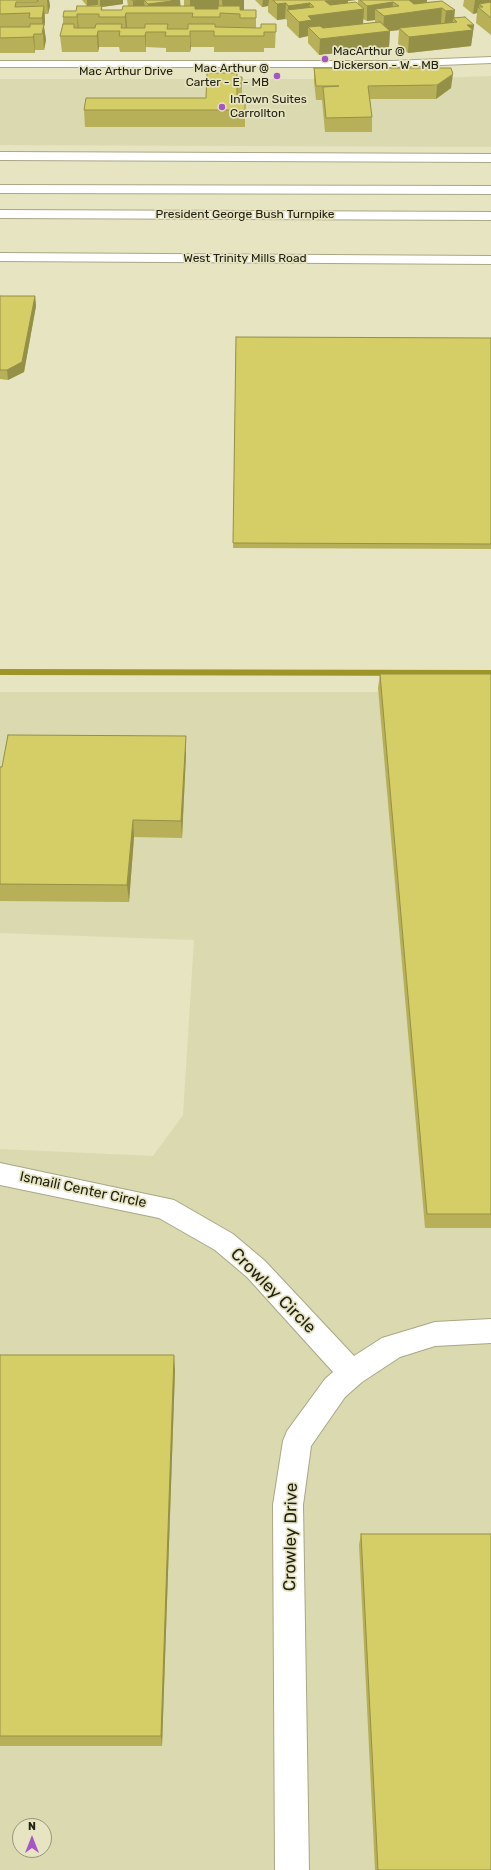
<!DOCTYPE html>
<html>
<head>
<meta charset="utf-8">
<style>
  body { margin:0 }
  #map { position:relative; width:491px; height:1870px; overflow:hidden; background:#e6e4c1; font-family:Rubik,sans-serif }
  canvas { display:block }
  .north { position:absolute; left:12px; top:1818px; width:40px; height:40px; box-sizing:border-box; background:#e6e4c1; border:1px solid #97967b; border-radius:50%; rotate:0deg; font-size:11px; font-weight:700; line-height:16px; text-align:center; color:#212013 }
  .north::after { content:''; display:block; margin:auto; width:14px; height:18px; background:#a555c6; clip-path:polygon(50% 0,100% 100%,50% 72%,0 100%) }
</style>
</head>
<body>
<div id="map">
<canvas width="491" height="1870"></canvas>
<div class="north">N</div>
</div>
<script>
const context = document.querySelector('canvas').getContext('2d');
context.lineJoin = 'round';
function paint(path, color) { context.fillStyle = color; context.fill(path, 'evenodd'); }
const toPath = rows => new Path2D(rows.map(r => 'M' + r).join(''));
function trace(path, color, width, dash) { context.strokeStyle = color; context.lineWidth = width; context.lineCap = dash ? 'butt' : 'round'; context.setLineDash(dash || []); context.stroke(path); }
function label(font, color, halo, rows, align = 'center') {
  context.font = font + ' Rubik,sans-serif'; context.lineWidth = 3.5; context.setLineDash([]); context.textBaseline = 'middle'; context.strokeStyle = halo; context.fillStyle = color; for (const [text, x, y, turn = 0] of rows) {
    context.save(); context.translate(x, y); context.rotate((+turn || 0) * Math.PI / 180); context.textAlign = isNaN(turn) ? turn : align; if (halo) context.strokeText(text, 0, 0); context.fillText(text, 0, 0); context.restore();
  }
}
const built = toPath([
  [491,76,491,147,0,145,0,79,415,79],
  [0,692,491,692,491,1870,0,1870,0,1149,153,1156,183,1115,194,940,0,933],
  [20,1826,44,1826,44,1850,20,1850]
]);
const stream = toPath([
  [0,672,491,673]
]);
const minor = toPath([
  [491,57,491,63,391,67,0,67,0,61,391,61,491,57],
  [0,1163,174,1200,233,1234,265,1261,354,1356,382,1338,435,1322,491,1319,491,1343,435,1346,400,1357,362,1382,345,1397,311,1446,303,1505,309,1870,275,1870,273,1505,283,1441,287,1431,325,1379,333,1372,247,1277,215,1250,159,1218,0,1185,0,1163]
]);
const major = toPath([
  [0,152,491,154,491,162,0,160,0,152],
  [0,253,491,256,491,264,0,261,0,253]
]);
const highway = toPath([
  [0,185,491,186,491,194,0,193,0,185],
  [0,210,491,212,491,220,0,218,0,210]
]);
const wall = toPath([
  [0,0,59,0,49,0,50,6,48,14,45,14,45,22,44,27,46,40,44,50,35,50,35,53,0,53],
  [82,0,123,0,123,4,102,7,102,10,122,10,128,6,127,0,180,0,180,6,184,6,184,0,244,0,244,10,256,10,256,28,261,28,276,24,275,48,264,48,264,52,214,52,214,47,191,47,190,52,166,52,166,48,146,47,146,52,120,52,119,47,99,47,98,52,62,52,60,36,63,24,63,17,87,6],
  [98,5,100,6,87,6],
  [255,0,356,0,348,1,348,3,358,4,358,0,427,0,427,2,442,1,455,18,474,25,471,46,408,53,398,44,399,30,390,31,389,47,319,55,308,43,308,36,299,38,287,26,287,20,285,19,277,20,268,12,268,6,262,7],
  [363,19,367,21,375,20,375,22,363,24],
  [464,0,491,0,491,35,476,23,477,13,473,14,463,6],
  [314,68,451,88,436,99,370,99,372,117,372,132,325,132,322,100,316,100,314,81],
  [237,77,242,77,242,98,245,98,245,127,85,127,84,110,206,98],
  [0,296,35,296,36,306,24,372,8,380,0,379],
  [236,337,491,338,491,549,233,548],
  [380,674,491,674,491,1228,425,1228,378,688],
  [186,736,186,754,182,838,134,837,129,902,0,901,0,767],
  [0,1355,175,1370,162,1746,0,1746],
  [361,1534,491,1870,375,1870,359,1545]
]);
const shadedWall = toPath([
  [47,0,49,0,50,6,48,14],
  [87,0,98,0,98,5,87,6],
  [100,0,123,0,123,4,102,7,103,17,100,7],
  [144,0,145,13,133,13,133,1],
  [168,0,180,0,181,11,148,13,148,4],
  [190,0,219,0,219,10,190,13],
  [222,0,244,0,244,11,223,13],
  [263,0,269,0,268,6,262,7],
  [337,0,356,0,348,1,348,11,364,9,363,25,312,31,308,27,308,36,299,38,299,22,288,11,288,6,310,3,309,16,325,1],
  [409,0,427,0,427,10,442,8,441,24,399,28,399,30,383,32,384,16,375,9,375,20,367,21,367,6,393,2,392,15],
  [475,0,491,0,491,6,483,7,479,4,479,8,478,7,477,13,473,14],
  [286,3,285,19,277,20,277,4],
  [44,6,45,22,44,27,46,40,44,50,42,18],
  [455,10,454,20,453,18,452,26,444,27,446,11],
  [126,13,127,28,126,33,125,17],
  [77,14,79,29,78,32,77,17],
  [467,25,474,25,471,46,408,53,409,37],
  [98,31,99,47,98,52,97,36],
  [190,31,191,47,190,52],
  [390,31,389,47,319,55,320,39],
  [146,32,146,52,145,36],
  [34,34,35,50,35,53,33,37],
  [453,74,451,88,436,99,437,85],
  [35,296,36,306,24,372,8,380,7,370],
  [186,736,186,754,182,838,181,821],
  [133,820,134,837,129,902,127,885],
  [174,1355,175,1370,162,1746,161,1736]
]);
const building = toPath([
  [0,0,38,0,37,2,16,2,15,7,44,6,42,18,29,18,30,13,0,14,0,0],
  [132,0,171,0,172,1,148,4,144,0,133,1,132,0],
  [273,0,337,0,325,1,330,5,356,2,364,9,308,16,312,20,299,22,287,10,314,7,310,3,288,6,286,3,277,4,273,0],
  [360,0,409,0,414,4,442,1,455,10,446,11,442,8,384,16,375,9,399,6,393,2,367,6,360,0],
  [491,2,491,18,478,7,483,7,479,4,491,2],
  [77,6,102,6,101,10,122,10,123,6,195,6,195,9,218,9,218,6,240,6,240,10,256,10,256,18,240,18,240,14,220,13,220,17,192,17,193,13,126,13,125,17,99,17,99,14,77,14,77,17,63,17,64,11,76,11,77,6],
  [465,17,474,25,467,25,473,30,409,37,399,28,457,22,453,18,465,17],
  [380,22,390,31,320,39,308,27,320,26,323,28,380,22],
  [30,24,44,24,42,34,34,34,33,37,0,38,0,27,30,27,30,24],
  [63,24,74,24,74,28,95,28,96,24,122,24,121,28,145,28,145,24,168,24,167,29,188,29,188,24,215,24,215,27,261,28,261,24,276,24,276,32,264,32,264,36,214,36,214,31,190,31,190,36,165,36,166,32,146,32,145,36,119,36,120,31,98,31,97,36,60,36,63,24],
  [314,68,451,68,453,74,437,85,368,86,372,117,326,118,323,87,339,86,316,86,314,68],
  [207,73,237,73,237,77,242,77,242,83,237,83,237,98,245,98,245,110,84,110,86,98,206,98,207,73],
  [0,296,35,296,22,362,7,370,0,370,0,296],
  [236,337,491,338,491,544,233,543,236,337],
  [380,674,491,674,491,1214,427,1214,380,674],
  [8,735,186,736,181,821,133,820,127,885,0,884,0,767,2,767,8,735],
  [0,1355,174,1355,161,1736,0,1736,0,1355],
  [361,1534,491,1534,491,1870,378,1870,361,1534]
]);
const markers = [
  [325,59,4,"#a555c6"],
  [277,76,4,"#a555c6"],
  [222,107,4,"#a555c6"]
];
const farPoinames = [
  ["MacArthur @",333,52],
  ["Dickerson - W - MB",333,66],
  ["Mac Arthur @",269,69,"right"],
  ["Carter - E - MB",269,83,"right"],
  ["InTown Suites",230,100],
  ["Carrollton",230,114]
];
const farStreetnames = [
  ["Mac Arthur Drive",126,72],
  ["President George Bush Turnpike",245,215],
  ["West Trinity Mills Road",245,259]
];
const streetNames = [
  ["Ismaili Center Circle",83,1190,12]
];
const nearStreetnames = [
  ["Crowley Circle",273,1291,45],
  ["Crowley Drive",291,1537,-89]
];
paint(built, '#dbd9af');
trace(stream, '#9e9529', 6);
trace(minor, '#a9a786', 2);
trace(major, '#a9a786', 2);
trace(highway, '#a9a786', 2);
paint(minor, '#fff');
paint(major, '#fff');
paint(highway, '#fff');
paint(wall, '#b7b058');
paint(shadedWall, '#959047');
paint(building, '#d5cd66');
trace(building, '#959047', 1);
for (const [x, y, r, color] of markers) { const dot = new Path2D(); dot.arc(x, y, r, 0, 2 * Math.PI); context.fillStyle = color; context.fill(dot); trace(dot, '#e6e4c1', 1.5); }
label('12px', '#212013', '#e6e4c1', farPoinames, 'left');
label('12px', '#212013', '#e6e4c1', farStreetnames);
label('14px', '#212013', '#e6e4c1', streetNames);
label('17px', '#212013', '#e6e4c1', nearStreetnames);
</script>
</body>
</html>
